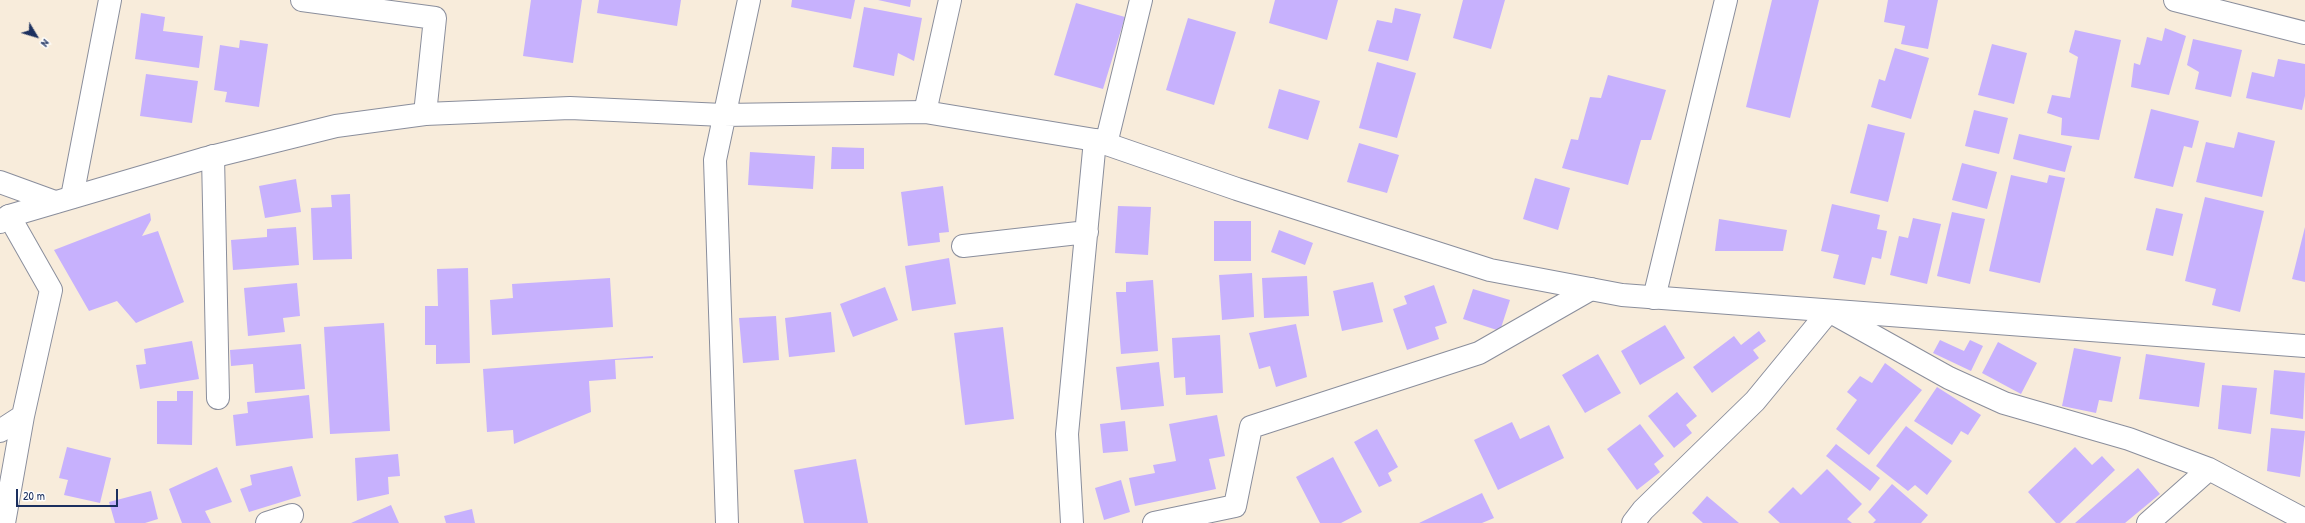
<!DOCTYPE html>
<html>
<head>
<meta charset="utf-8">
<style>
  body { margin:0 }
  #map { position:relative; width:2305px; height:523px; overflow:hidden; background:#f8ecdb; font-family:"Patrick Hand",sans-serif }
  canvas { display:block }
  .north { position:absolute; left:16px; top:16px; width:40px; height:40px; -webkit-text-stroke:3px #fff; paint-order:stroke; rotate:128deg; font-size:11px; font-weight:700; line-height:16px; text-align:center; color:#1b2f5e }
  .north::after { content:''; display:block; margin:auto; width:14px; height:18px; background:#1b2f5e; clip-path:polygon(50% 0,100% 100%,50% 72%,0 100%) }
  .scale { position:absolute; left:16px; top:489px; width:102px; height:18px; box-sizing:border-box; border:2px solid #1b2f5e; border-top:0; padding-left:5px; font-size:12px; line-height:14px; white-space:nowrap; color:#1b2f5e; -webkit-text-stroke:3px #fff; paint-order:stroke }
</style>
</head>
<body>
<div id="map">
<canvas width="2305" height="523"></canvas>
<div class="north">N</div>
<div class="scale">20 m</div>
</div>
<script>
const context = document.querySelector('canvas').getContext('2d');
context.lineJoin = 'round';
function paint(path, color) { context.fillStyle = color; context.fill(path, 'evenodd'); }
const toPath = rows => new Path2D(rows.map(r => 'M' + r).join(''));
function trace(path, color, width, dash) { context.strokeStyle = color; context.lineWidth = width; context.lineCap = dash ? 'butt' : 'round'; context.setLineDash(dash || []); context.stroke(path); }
const building = toPath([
  [531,0,582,0,573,63,523,56],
  [599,0,681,0,677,26,597,13],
  [792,0,855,0,851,19,791,7],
  [878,0,911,0,910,7],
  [1275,0,1338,0,1327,40,1269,23],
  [1463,0,1505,0,1491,49,1453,38],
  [1772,0,1819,0,1790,118,1746,107],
  [1888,0,1938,0,1928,49,1901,44,1905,26,1884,22],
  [1076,3,1125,17,1103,89,1054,75],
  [864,7,922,18,914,61,898,53,894,76,853,67],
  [1395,8,1421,14,1408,61,1368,51,1377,20,1392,23],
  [141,13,165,17,163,31,203,36,199,68,135,59],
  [1188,18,1236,32,1214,105,1166,90],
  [2165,28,2186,36,2169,95,2131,87,2134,63,2140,65,2147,37,2162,41],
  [2075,30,2121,40,2099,140,2061,135,2062,118,2047,113,2052,95,2070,98,2078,57,2069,52],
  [2193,39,2242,50,2231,97,2195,89,2199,72,2187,65],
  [240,40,268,44,259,107,225,102,227,92,214,90,220,45,239,48],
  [1992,44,2027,53,2014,104,1978,95],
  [1895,48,1929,58,1911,119,1871,107,1879,79,1885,81],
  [2278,59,2305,64,2305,96,2302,110,2246,98,2252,72,2274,77],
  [1377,62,1416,73,1397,138,1359,128],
  [146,74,198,81,192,123,140,116],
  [1608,75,1666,90,1651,140,1641,140,1628,185,1562,168,1571,139,1578,140,1590,97,1601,98],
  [1279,89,1320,101,1308,140,1268,128],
  [2151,109,2199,121,2192,148,2184,146,2173,187,2134,178],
  [1974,110,2008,118,1999,154,1965,146],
  [1868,124,1905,133,1888,202,1850,193],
  [2238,132,2275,141,2262,197,2196,182,2206,142,2234,148],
  [2019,134,2072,146,2065,172,2013,159],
  [1359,143,1399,155,1387,193,1347,182],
  [832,147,864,148,864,169,831,169],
  [750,152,815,156,813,189,748,185],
  [1962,163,1997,172,1987,209,1952,200],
  [2011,175,2047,183,2049,175,2065,178,2040,283,1989,271],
  [1535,178,1570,188,1558,230,1523,219],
  [296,179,301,212,265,218,259,186],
  [943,186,949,232,939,233,940,242,908,246,901,192],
  [350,194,352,259,313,260,311,208,332,207,331,195],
  [2205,197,2264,211,2240,312,2212,305,2216,289,2185,281],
  [1832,204,1880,215,1877,229,1887,231,1881,259,1872,257,1865,285,1833,278,1839,255,1821,251],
  [1118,206,1151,207,1148,255,1115,253],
  [2156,208,2183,214,2173,256,2146,250],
  [1952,212,1985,219,1970,284,1937,276],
  [150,213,151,220,142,236,158,231,184,302,136,323,117,301,89,311,54,250],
  [1913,218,1941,224,1927,284,1890,275,1899,236,1908,238],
  [1719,219,1787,230,1783,251,1715,251],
  [1214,221,1251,221,1251,261,1214,261],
  [296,227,299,265,233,270,231,240,267,237,267,229],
  [2305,227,2305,282,2292,279],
  [1279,230,1313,243,1305,265,1271,252],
  [949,258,956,304,912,311,905,266],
  [468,268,470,363,436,364,436,345,425,345,425,306,438,306,437,269],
  [1252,273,1254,317,1222,320,1219,275],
  [1307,276,1309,316,1264,318,1262,278],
  [610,278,613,327,492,335,490,300,513,298,512,284],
  [1153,280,1158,351,1121,354,1116,292,1126,292,1126,282],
  [1373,282,1383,322,1342,331,1333,291],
  [297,283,300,316,283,318,285,332,248,336,244,288],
  [1434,285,1447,323,1435,327,1439,339,1407,350,1393,309,1407,304,1404,296],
  [885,287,898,320,853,337,840,304],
  [1473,289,1510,300,1500,331,1463,319],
  [831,312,835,352,789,357,785,318],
  [776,316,779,360,743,363,739,318],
  [384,323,390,431,330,434,324,327],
  [1296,324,1307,377,1276,387,1270,366,1259,369,1249,333],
  [1665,325,1685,358,1640,385,1621,351],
  [1003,327,1014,419,965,425,954,333],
  [1759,331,1766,341,1753,350,1759,358,1712,393,1693,367,1734,336,1741,345],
  [1220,335,1223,393,1186,395,1185,377,1174,378,1172,338],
  [1940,340,1964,351,1970,340,1983,346,1971,371,1933,353],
  [192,341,199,379,140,389,136,365,146,364,144,349],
  [1998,342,2037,363,2021,394,1982,373],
  [301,344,305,389,255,393,253,364,231,366,230,350],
  [2074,348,2121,357,2112,402,2099,400,2096,413,2062,406],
  [1598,354,1621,393,1585,413,1562,375],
  [2146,354,2205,363,2199,407,2139,399],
  [653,356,653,358,615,360,616,379,589,381,591,412,514,444,513,430,487,432,483,369],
  [1159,362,1164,406,1121,410,1116,367],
  [1885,363,1922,390,1869,455,1836,429,1857,400,1847,392,1860,376,1872,383],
  [2274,370,2305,373,2303,419,2270,414],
  [2222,385,2257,388,2251,434,2218,429],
  [1937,387,1981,415,1968,435,1961,431,1952,445,1914,421],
  [177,391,193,391,192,445,157,444,157,401,177,401],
  [1677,392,1697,416,1686,425,1692,433,1674,448,1648,416],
  [309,395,313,438,236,446,233,415,248,413,247,402],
  [1217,415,1225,456,1209,459,1216,489,1135,506,1129,478,1155,473,1153,465,1176,461,1169,424],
  [1125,421,1128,451,1103,453,1100,424],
  [1512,422,1520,439,1549,425,1564,458,1498,490,1474,440],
  [1640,424,1664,456,1654,464,1660,472,1637,490,1607,449],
  [1906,426,1952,461,1927,495,1915,485,1908,491,1876,466],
  [2271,428,2305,431,2300,477,2267,471],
  [1377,429,1398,467,1388,473,1392,481,1379,487,1354,442],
  [1836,444,1880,478,1870,491,1826,456],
  [67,447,111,458,100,503,64,495,68,480,59,478],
  [2075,447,2092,465,2102,456,2115,470,2060,523,2056,523,2028,492],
  [398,454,400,476,388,477,389,494,357,501,355,458],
  [1333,457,1362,512,1341,523,1320,523,1296,477],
  [856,459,868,523,804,523,794,470],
  [292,466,301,496,249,512,240,489,252,485,250,475],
  [217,467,232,502,205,511,211,523,182,523,169,489],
  [2138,468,2160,494,2125,523,2075,523],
  [1827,469,1862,504,1847,519,1852,523,1780,523,1768,512,1793,487,1801,495],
  [1121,480,1130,512,1104,520,1095,488],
  [1892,484,1928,515,1921,523,1873,523,1876,520,1868,512],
  [151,491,158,519,145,523,115,523,109,502],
  [1482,493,1494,518,1482,523,1419,523],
  [1707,496,1739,523,1703,523,1692,513],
  [391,505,399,523,351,523],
  [472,509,475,523,446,523,444,516]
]);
const minor = toPath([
  [302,0,435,18,425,114],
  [2175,0,2305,33],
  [925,112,950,0],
  [1106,144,1141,0],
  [213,156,218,398],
  [0,182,55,202],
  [72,197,110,0],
  [963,246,1087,232],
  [1654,298,1726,0],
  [0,431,23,416],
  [4,523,23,416,51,290,9,216],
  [267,523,292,515],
  [1072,523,1067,434,1095,140],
  [1154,523,1235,506,1251,427,1479,353,1591,289],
  [1633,523,1643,510,1755,401,1829,311,1949,378,2004,403,2129,439,2209,469,2305,520],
  [2148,523,2209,469]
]);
const tertiary = toPath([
  [0,222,9,216,203,159,336,126,425,114,570,108,723,115,925,112,1095,140,1237,189,1490,270,1622,295,2305,346],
  [727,523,715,160,749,0]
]);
paint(building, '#c7b1fd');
trace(minor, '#8a8e9c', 24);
trace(tertiary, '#8a8e9c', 24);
trace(minor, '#fff', 22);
trace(tertiary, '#fff', 22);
</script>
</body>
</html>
